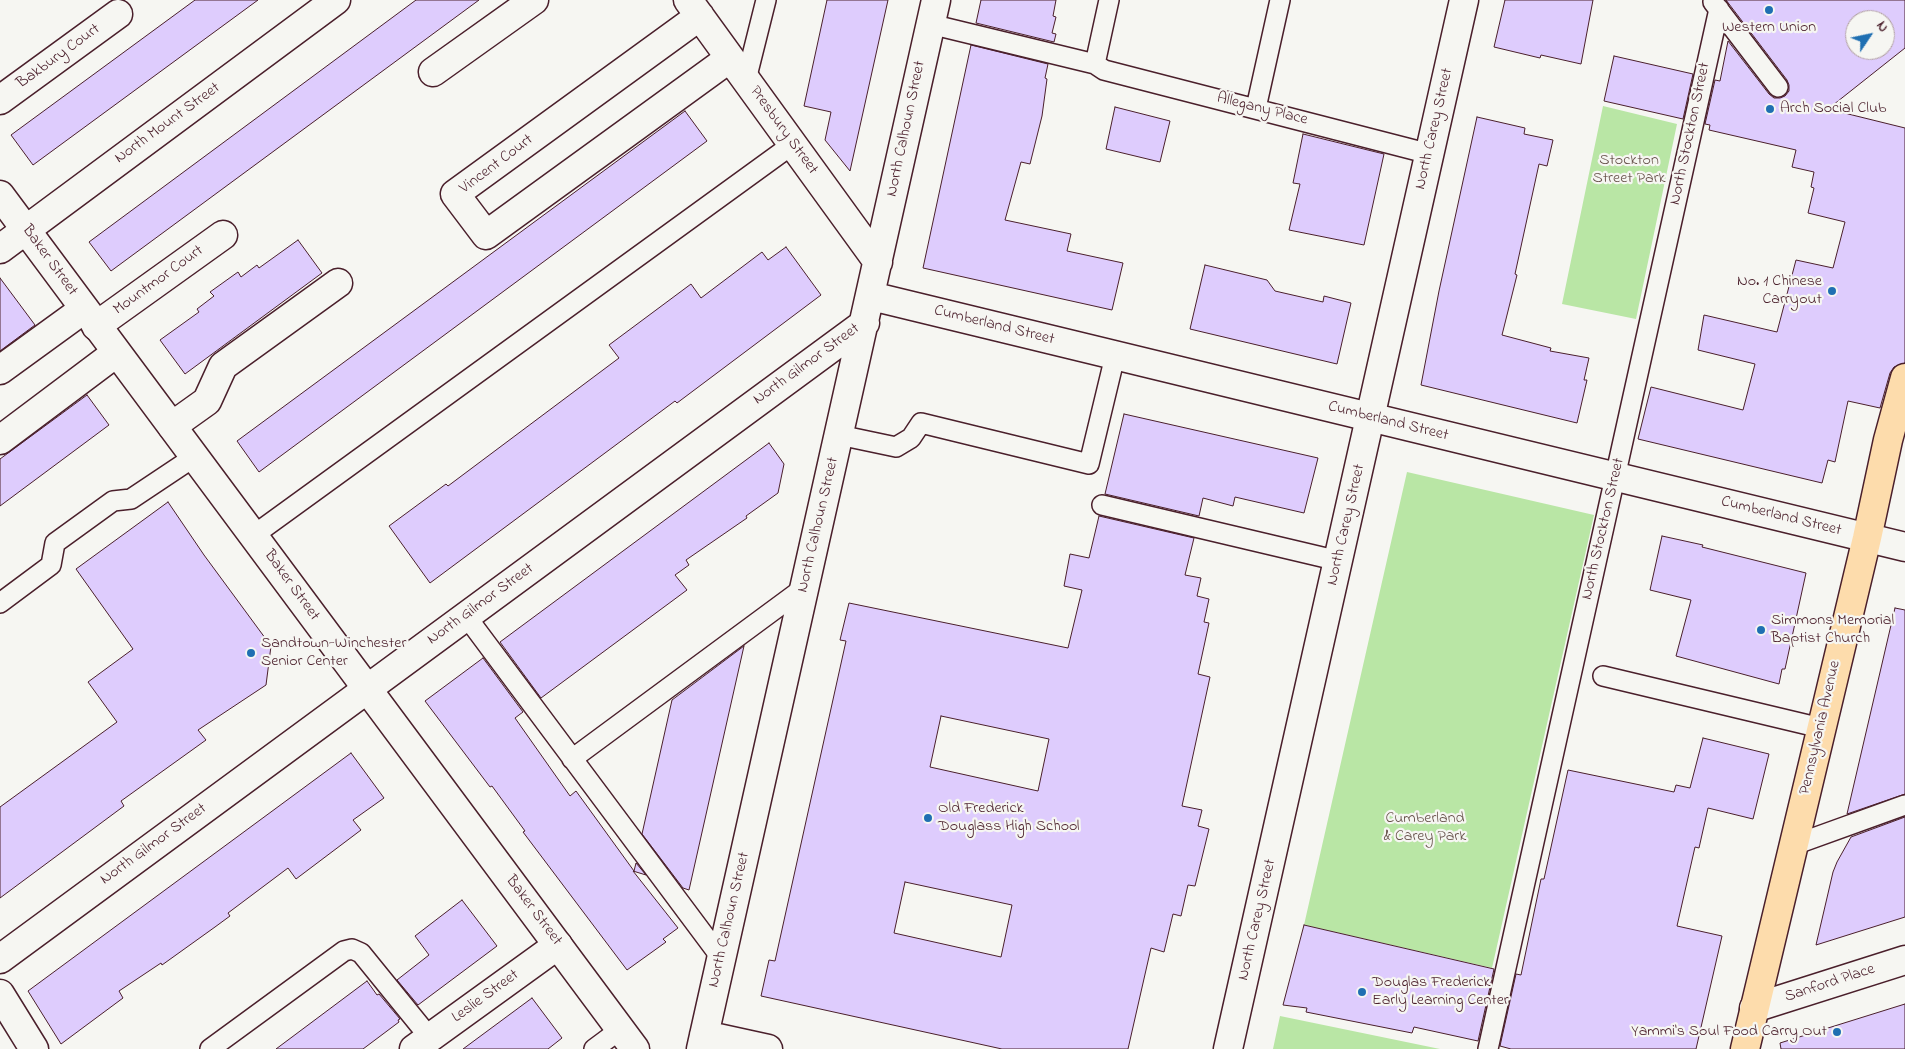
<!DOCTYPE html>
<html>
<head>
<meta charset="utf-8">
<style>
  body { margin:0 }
  #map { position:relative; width:1905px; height:1049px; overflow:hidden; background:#f6f6f2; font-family:"Indie Flower",sans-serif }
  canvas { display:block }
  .north { position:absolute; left:1845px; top:10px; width:50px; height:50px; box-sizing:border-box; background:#f6f6f2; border:1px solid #b1a0a2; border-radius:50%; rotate:56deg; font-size:14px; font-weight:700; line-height:20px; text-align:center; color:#4a1f2b }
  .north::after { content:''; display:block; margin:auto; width:18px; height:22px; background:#1f6fb2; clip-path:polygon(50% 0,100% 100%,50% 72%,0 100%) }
</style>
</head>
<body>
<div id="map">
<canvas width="1905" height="1049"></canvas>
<div class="north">N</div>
</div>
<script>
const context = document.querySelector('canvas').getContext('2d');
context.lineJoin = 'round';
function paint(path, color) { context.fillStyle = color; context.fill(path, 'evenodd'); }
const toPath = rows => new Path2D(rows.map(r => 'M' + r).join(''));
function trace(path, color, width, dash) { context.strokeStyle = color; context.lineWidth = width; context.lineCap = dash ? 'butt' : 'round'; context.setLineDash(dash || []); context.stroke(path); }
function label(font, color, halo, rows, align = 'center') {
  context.font = font + ' "Indie Flower",sans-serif'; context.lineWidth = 4.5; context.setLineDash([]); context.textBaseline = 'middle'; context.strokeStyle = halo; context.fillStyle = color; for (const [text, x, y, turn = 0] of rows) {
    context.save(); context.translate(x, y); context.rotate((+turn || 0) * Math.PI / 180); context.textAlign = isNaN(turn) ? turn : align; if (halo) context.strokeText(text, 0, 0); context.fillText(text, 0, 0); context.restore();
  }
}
const green = toPath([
  [1603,106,1677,124,1636,319,1562,304],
  [1407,472,1594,515,1492,968,1304,925],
  [1280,1016,1440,1049,1273,1049]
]);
const building = toPath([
  [195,0,258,0,33,165,11,135,195,0],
  [416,0,479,0,111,271,89,242,416,0],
  [827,0,888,0,850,171,825,140,831,112,804,106,827,0],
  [981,0,1056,0,1053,16,1056,17,1052,33,1056,34,1054,42,976,23,981,0],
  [1505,0,1593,0,1581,64,1541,55,1540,58,1494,47,1505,0],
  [1726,0,1905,0,1905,48,1828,109,1905,128,1905,363,1894,367,1890,373,1880,408,1848,401,1835,462,1828,460,1822,483,1638,439,1651,387,1743,410,1755,364,1698,350,1704,315,1777,332,1796,260,1833,268,1845,222,1808,213,1814,188,1811,187,1814,172,1792,167,1796,150,1709,130,1710,125,1705,124,1715,80,1720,81,1728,41,1769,94,1774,98,1780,98,1785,96,1789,91,1789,85,1787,80,1726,0],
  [1855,20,1885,20,1885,50,1855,50,1855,20],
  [971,45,1048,64,1045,78,1047,79,1042,116,1030,164,1021,162,1005,220,1071,234,1067,251,1123,263,1112,310,923,268,971,45],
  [1614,56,1693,74,1683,119,1604,101,1614,56],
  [1115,107,1170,121,1160,162,1106,149,1115,107],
  [685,111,707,141,259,472,237,441,685,111],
  [1477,117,1525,128,1524,134,1553,140,1547,166,1539,164,1515,274,1517,275,1502,335,1551,348,1550,351,1589,358,1584,380,1587,380,1577,423,1421,385,1439,291,1477,117],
  [1303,134,1384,154,1364,245,1289,230,1300,184,1293,183,1303,134],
  [298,240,322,273,185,374,160,340,199,312,197,309,214,296,210,292,238,272,241,277,257,265,259,268,298,240],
  [786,247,821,295,677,403,675,401,430,583,389,526,446,484,448,486,619,358,609,345,691,284,701,298,762,252,768,260,786,247],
  [1205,265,1267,280,1275,291,1323,302,1324,296,1351,303,1337,364,1190,329,1205,265],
  [0,278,35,325,0,351,0,278],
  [87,395,109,425,0,506,0,459,87,395],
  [1124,414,1318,458,1304,513,1235,497,1233,506,1203,498,1199,516,1105,494,1124,414],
  [769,443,784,464,778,493,746,516,747,518,686,560,689,565,675,575,687,590,541,698,500,642,769,443],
  [168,502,204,555,271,646,266,685,198,730,206,740,121,801,124,806,0,898,0,807,117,722,88,682,133,649,76,569,168,502],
  [1099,516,1194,538,1185,575,1201,578,1197,596,1209,599,1204,622,1209,623,1198,674,1210,677,1182,806,1202,810,1198,826,1209,829,1195,886,1188,885,1181,916,1173,914,1164,952,1151,948,1128,1049,1002,1049,761,996,769,960,775,961,846,641,840,640,849,603,1068,648,1082,590,1064,586,1070,554,1089,558,1099,516],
  [941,716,1049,739,1038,791,930,767,941,716],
  [905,882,1012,905,1001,957,894,933,905,882],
  [1662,536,1703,545,1702,547,1806,573,1785,669,1782,669,1779,684,1676,656,1691,600,1650,590,1662,536],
  [1895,608,1905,610,1905,794,1847,814,1895,608],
  [744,646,705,819,689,890,683,888,642,834,672,700,744,646],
  [483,658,523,712,515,718,570,796,576,791,634,871,636,863,646,875,633,871,678,928,663,939,666,942,627,970,523,832,525,831,492,786,490,787,425,701,483,658],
  [1703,738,1769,754,1753,819,1708,808,1699,848,1695,847,1677,926,1722,936,1696,1049,1511,1049,1500,1046,1516,974,1521,975,1541,879,1544,879,1568,770,1674,792,1676,785,1690,788,1703,738],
  [351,753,384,798,353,820,361,830,296,879,288,868,228,913,230,916,215,927,162,965,161,963,119,991,123,998,61,1044,28,991,351,753],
  [1905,817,1905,917,1816,945,1833,872,1837,862,1851,837,1905,817],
  [462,900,497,946,418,1005,397,980,429,955,415,936,462,900],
  [1304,925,1494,969,1478,1041,1414,1027,1412,1033,1306,1012,1307,1008,1283,1005,1304,925],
  [367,981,377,995,379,994,400,1019,398,1020,399,1022,363,1049,276,1049,367,981],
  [532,998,562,1038,548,1049,463,1049,532,998],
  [1905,1004,1905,1049,1781,1049,1780,1043,1905,1004]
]);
const lane = toPath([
  [1713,2,1778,87],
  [930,24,1095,64,1104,70,1430,154],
  [1095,64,1109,0],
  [746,80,766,0],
  [1256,108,1280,0],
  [839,435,896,447,911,438,921,423,1089,464,1115,356],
  [1102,505,1339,561],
  [254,535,793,144],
  [0,603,51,565,55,543,113,501,131,499,194,457],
  [466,616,722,959],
  [1603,676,1821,728],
  [572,759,805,587],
  [1794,845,1905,805],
  [210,1049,344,951,352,949,361,953,430,1038],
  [594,1049,621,1029],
  [1488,1049,1719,9]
]);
const street = toPath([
  [688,0,878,262],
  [700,16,455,194,486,235,730,58],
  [433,72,534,0],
  [0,100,118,14],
  [0,249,336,0],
  [871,296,1905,547],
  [96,326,223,235],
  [0,370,84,309],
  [172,426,207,401,223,366,338,283],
  [0,440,116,353],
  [0,959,865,323],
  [0,994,34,1049],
  [1754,1008,1905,960],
  [704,1035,768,1049],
  [414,1049,558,945],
  [701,1049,936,0]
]);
const secondary = toPath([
  [0,195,635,1049],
  [1228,1049,1464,0]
]);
const primary = toPath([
  [1745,1049,1867,538,1888,440,1905,378]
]);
const markers = [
  [1769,10,5,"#1f6fb2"],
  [1770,109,5,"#1f6fb2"],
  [1832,291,5,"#1f6fb2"],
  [1761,630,5,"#1f6fb2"],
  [251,653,5,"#1f6fb2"],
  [928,818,5,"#1f6fb2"],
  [1362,992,5,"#1f6fb2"],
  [1837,1032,5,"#1f6fb2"]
];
const poiNames = [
  ["Western Union",1769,28,"center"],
  ["Arch Social Club",1780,109],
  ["No. 1 Chinese",1822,282,"right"],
  ["Carryout",1822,300,"right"],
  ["Simmons Memorial",1771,621],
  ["Baptist Church",1771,639],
  ["Sandtown-Winchester",261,644],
  ["Senior Center",261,662],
  ["Old Frederick",938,809],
  ["Douglass High School",938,827],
  ["Douglas Frederick",1372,983],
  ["Early Learning Center",1372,1001],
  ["Yammi's Soul Food Carry Out",1827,1032,"right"]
];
const streetNames = [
  ["Bakbury Court",59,57,-36],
  ["Allegany Place",1262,110,14],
  ["North Mount Street",168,124,-36],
  ["North Calhoun Street",907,129,-78],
  ["North Carey Street",1435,129,-77],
  ["Presbury Street",783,131,54],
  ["North Stockton Street",1691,134,-78],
  ["Vincent Court",497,165,-37],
  ["Baker Street",49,261,54],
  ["Mountmor Court",159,281,-36],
  ["Cumberland Street",994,326,14],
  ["North Gilmor Street",807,365,-36],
  ["Cumberland Street",1388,422,14],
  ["Cumberland Street",1781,517,14],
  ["North Calhoun Street",819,525,-77],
  ["North Carey Street",1347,525,-77],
  ["North Stockton Street",1604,529,-77],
  ["Baker Street",291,586,54],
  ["North Gilmor Street",481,605,-36],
  ["Pennsylvania Avenue",1821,728,-77],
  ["North Gilmor Street",154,845,-36],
  ["Baker Street",533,911,53],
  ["North Calhoun Street",730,920,-77],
  ["North Carey Street",1258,920,-77],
  ["Sanford Place",1830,984,-18],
  ["Leslie Street",486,997,-36]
];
const parkNames = [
  ["Stockton",1629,161],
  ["Street Park",1629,179],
  ["Cumberland",1425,819],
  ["& Carey Park",1425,837]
];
paint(green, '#b9e6a5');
paint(building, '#deccfd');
trace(building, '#4a1f2b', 1);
trace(lane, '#4a1f2b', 22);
trace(street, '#4a1f2b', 31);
trace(secondary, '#4a1f2b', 31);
trace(primary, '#4a1f2b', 31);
trace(lane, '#f6f6f2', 19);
trace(street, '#f6f6f2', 28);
trace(secondary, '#f6f6f2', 28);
trace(primary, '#fddcac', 28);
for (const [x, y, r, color] of markers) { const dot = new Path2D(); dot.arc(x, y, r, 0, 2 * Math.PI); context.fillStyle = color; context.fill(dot); trace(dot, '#f6f6f2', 2); }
label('16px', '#4a1f2b', '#f6f6f2', poiNames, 'left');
label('16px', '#4a1f2b', '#f6f6f2', streetNames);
label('16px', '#66514a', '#f6f6f2', parkNames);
</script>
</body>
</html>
